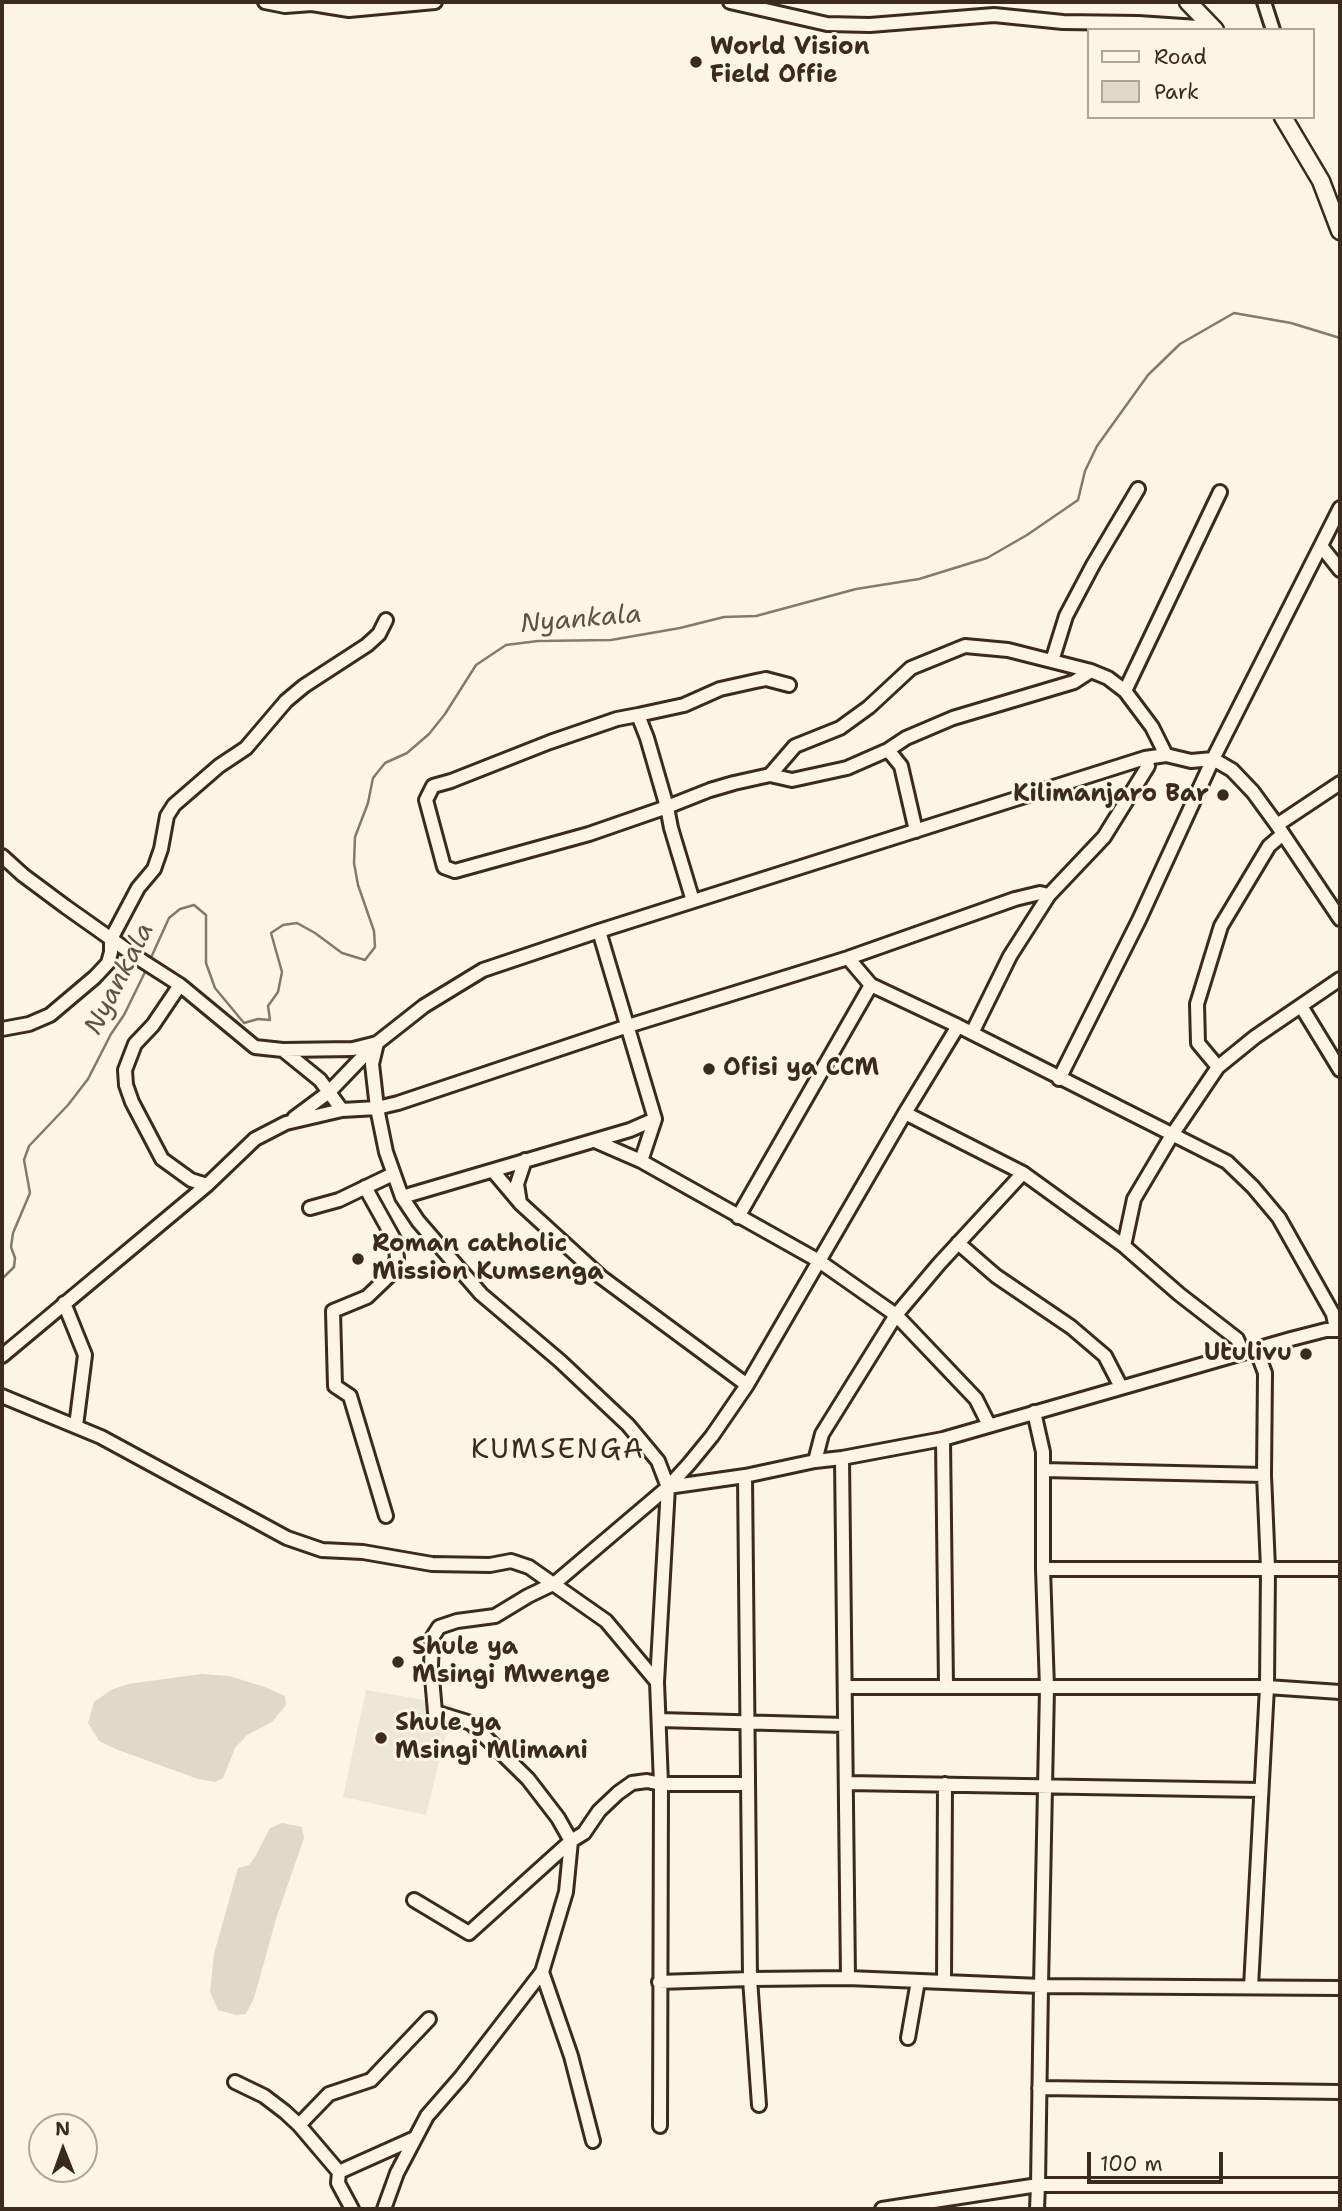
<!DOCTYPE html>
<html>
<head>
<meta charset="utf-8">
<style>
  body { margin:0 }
  #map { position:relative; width:1342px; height:2211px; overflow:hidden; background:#fcf5e5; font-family:"Shantell Sans",sans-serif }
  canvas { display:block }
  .frame { position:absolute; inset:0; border:4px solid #3b2a1e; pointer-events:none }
  .legend { position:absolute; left:1087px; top:28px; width:228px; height:91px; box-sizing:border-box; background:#fcf5e5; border:2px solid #afa495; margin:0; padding:9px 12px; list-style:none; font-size:21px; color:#3b2a1e }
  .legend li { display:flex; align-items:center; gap:14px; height:35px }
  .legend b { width:35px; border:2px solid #afa495 }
  .north { position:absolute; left:28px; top:2113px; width:70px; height:70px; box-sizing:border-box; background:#fcf5e5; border:2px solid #afa495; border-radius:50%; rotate:359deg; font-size:19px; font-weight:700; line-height:28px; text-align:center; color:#3b2a1e }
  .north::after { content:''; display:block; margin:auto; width:24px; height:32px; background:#3b2a1e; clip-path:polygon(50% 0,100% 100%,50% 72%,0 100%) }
  .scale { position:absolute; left:1087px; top:2152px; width:136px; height:32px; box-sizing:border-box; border:4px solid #3b2a1e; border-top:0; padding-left:9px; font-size:21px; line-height:24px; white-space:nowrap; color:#3b2a1e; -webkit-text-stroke:5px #fcf5e5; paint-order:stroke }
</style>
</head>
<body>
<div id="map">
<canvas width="1342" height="2211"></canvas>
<div class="frame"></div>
<ul class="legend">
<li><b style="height:9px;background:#fcf5e5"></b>Road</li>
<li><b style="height:19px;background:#e0d8c8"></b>Park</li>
</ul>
<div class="north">N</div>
<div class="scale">100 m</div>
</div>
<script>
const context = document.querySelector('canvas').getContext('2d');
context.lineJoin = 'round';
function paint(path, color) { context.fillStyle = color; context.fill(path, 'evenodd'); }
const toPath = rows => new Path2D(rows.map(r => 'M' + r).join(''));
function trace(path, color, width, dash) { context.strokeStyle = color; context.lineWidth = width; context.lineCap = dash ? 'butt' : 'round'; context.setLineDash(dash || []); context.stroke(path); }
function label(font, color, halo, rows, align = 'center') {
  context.font = font + ' "Shantell Sans",sans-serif'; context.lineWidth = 6; context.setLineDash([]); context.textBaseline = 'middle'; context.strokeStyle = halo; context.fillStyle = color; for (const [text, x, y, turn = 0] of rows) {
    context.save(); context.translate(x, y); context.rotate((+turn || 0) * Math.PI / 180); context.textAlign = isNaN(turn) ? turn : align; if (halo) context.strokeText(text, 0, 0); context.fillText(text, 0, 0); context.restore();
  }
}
const built = toPath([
  [366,1690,453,1705,426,1815,343,1797]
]);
const green = toPath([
  [201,1674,229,1676,265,1687,285,1696,286,1705,272,1722,247,1735,235,1748,223,1778,215,1782,198,1779,118,1750,99,1741,88,1723,94,1702,111,1690,128,1684],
  [282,1823,302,1827,304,1838,277,1916,254,1998,246,2014,236,2015,218,2010,210,1992,214,1954,238,1868,249,1865,255,1857,270,1828]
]);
const stream = toPath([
  [149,962,169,918,180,909,194,905,206,915,206,963,215,988,244,1023,258,1019,270,1020,268,1006,278,992,282,972,271,933,283,925,297,923,315,933,342,953,365,960,375,947,374,931,358,885,354,863,355,837,368,803,373,778,385,763,407,753,429,734,445,714,476,665,506,645,538,641,611,640,680,628,724,617,756,616,856,589,919,579,987,558,1027,535,1078,500,1085,471,1097,446,1148,375,1180,344,1234,313,1291,323,1340,338],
  [2,1279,14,1267,15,1258,11,1247,13,1233,30,1193,24,1160,29,1146,68,1105,88,1079,111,1034,124,1015,147,968]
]);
const minor = toPath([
  [265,2,285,6,312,4,349,10,435,2],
  [730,2,827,24,870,25,994,15,1063,22,1138,23,1213,28],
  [1264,2,1273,30],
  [1321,546,1340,570],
  [1052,661,1066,616,1093,565,1138,489],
  [1125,691,1220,492],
  [638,715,684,705,720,689,756,681,766,679,789,685],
  [888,750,901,766,916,831],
  [770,775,795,746,840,728,869,707,911,668,965,646,1008,650,1091,671,1108,678,1125,691,1152,727,1166,755],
  [1277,825,1340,783],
  [2,856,23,875,66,907,141,960,180,985,255,1047,283,1050,320,1080,342,1110],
  [693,901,671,828,667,807,647,738,638,715,617,719,550,742,451,781,433,786,426,800,444,867,455,871,589,834,667,807,710,790,734,783,770,775,792,780,847,768,888,750,906,738,953,718,1074,682,1091,671],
  [599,931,655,1119,641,1161],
  [848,958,871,985,958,1026,1227,1162,1253,1187,1279,1218,1333,1314,1336,1329],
  [180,985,153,1025,135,1044,125,1070,126,1085,132,1102,162,1159,191,1180,207,1185],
  [1301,1006,1340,1070],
  [2,1029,29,1024,50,1015,95,977,108,963,111,952,111,939,138,888,154,869,161,849,167,816,174,805,219,766,246,748,286,701,304,686,367,645,379,634,386,620],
  [972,1033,1010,956,1049,895,1104,837,1148,766,1145,758],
  [377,1043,372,1064,377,1108,386,1152,402,1197,418,1221,481,1294,560,1361,628,1425,658,1461,668,1487,657,1682,661,1784,660,2126],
  [283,1050,353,1049,377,1043,424,1006,483,970,599,931,1145,758,1166,755,1191,761,1213,759,1232,770,1253,792,1277,825,1340,919],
  [1218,1067,1198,1043,1197,1004,1221,926,1269,846,1283,834],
  [1059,1079,1139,920,1213,759,1340,508],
  [905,1113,1023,1173,1124,1246,1179,1294,1237,1339,1243,1353],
  [294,1118,329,1092,376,1043],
  [595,1141,641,1161,819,1261,896,1315,976,1399,989,1425],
  [493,1171,520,1203,601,1277,747,1385],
  [365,1187,395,1241,397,1258,391,1274,367,1297,333,1311,335,1386,350,1396,386,1516],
  [402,1197,630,1130,655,1119],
  [520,1203,517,1184,525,1160],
  [310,1208,339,1200,393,1174],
  [738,1217,871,985],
  [958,1243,996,1276,1071,1327,1105,1356,1121,1387],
  [1124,1246,1134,1199,1172,1135,1218,1067,1255,1037,1340,979],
  [64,1303,85,1355,76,1426],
  [2,1356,207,1185,255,1139,286,1123,342,1110,377,1108,398,1103,628,1026,848,958,1015,899,1040,893,1049,895],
  [2,1396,101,1437,287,1538,322,1550,363,1552,432,1564,490,1565,511,1561,529,1567,606,1621,657,1682],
  [943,1439,946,1687],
  [842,1458,848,1978],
  [815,1461,822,1434,896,1315,939,1264,1023,1173],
  [1043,1470,1264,1475],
  [668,1487,745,1476,815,1461,842,1458,943,1439,1291,1339,1326,1330,1340,1330],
  [1043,1569,1340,1569],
  [845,1687,1267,1687,1340,1692],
  [659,1720,845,1725],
  [846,1783,1261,1790],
  [414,1900,469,1933,571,1841,558,1818,528,1779,471,1723,435,1712,431,1666,432,1638,439,1627,457,1621,495,1616,528,1596,555,1583,668,1487,689,1464,712,1436,747,1385,905,1113,958,1026],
  [542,1972,571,2056,593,2141],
  [659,1982,750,1979,745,1476],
  [944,1982,945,1784],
  [1251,1987,1267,1687,1268,1568,1264,1475,1265,1373,1256,1349],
  [908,2038,918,1981],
  [235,2082,264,2096,285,2112,299,2125,339,2172,415,2138],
  [1039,2088,1340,2092],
  [759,2105,750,1979,848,1978,1041,1986,1047,1688,1043,1569,1043,1452,1034,1412],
  [299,2125,329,2094,371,2080,429,2019],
  [339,2172,338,2183,352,2209],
  [384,2209,397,2173,427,2116,461,2077,542,1972,566,1892,571,1841,584,1833,599,1811,618,1793,632,1783,647,1781,661,1784,747,1784],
  [882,2209,1038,2185,1041,1986,1340,1988],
  [1037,2209,1038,2185,1340,2185]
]);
const major = toPath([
  [1188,2,1215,30],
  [1283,117,1321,181,1340,231]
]);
const markers = [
  [696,62,7,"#3b2a1e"],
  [1223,795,7,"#3b2a1e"],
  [709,1069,7,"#3b2a1e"],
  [358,1259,7,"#3b2a1e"],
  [1306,1354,7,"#3b2a1e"],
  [398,1662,7,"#3b2a1e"],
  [381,1738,7,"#3b2a1e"]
];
const poiNames = [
  ["World Vision",710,48],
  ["Field Offie",710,76],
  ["Kilimanjaro Bar",1209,795,"right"],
  ["Ofisi ya CCM",723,1069],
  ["Roman catholic",372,1245],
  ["Mission Kumsenga",372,1273],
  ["Utulivu",1292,1354,"right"],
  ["Shule ya",412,1648],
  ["Msingi Mwenge",412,1676],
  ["Shule ya",395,1724],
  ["Msingi Mlimani",395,1752]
];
const waterNames = [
  ["Nyankala",581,620,-5],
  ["Nyankala",120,979,-63]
];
const quarterNames = [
  ["KUMSENGA",558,1451]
];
paint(built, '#eee6d6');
paint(green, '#e0d8c8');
trace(stream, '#85796b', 2.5);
trace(minor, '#3b2a1e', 18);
trace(major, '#3b2a1e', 21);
trace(minor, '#fcf5e5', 12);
trace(major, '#fcf5e5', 16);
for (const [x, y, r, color] of markers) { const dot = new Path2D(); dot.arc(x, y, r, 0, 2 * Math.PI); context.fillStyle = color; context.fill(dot); trace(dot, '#fcf5e5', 2.5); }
label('bold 24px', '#3b2a1e', '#fcf5e5', poiNames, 'left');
label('italic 26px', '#605144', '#fcf5e5', waterNames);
context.letterSpacing = '2px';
label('28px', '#3b2a1e', '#fcf5e5', quarterNames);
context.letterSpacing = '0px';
</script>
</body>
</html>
